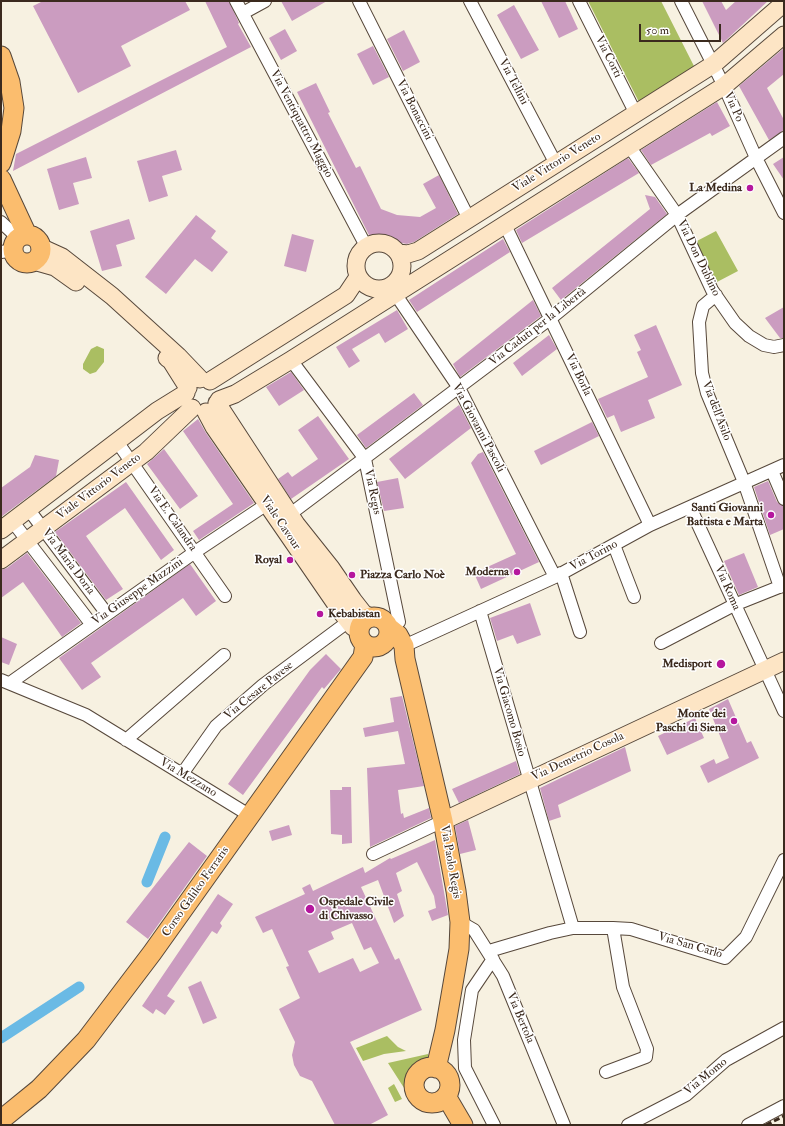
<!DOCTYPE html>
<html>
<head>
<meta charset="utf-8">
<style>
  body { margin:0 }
  #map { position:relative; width:785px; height:1126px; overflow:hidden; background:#f7f1e1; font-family:"IM FELL Double Pica",serif }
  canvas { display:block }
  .frame { position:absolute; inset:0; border:2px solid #3b2a1e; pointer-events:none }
  .scale { position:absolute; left:639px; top:24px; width:82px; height:18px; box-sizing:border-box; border:2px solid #3b2a1e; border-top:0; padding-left:5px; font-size:12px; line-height:14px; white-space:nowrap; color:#3b2a1e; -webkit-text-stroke:3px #fff; paint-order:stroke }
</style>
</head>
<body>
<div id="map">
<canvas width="785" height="1126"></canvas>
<div class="frame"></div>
<div class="scale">50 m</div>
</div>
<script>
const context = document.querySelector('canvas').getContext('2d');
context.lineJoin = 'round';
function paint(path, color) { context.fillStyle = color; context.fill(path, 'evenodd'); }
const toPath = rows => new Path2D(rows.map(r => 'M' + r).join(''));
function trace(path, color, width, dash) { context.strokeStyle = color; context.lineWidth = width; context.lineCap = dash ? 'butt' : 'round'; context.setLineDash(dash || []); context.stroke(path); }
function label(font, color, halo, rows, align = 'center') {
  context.font = font + ' "IM FELL Double Pica",serif'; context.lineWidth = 3; context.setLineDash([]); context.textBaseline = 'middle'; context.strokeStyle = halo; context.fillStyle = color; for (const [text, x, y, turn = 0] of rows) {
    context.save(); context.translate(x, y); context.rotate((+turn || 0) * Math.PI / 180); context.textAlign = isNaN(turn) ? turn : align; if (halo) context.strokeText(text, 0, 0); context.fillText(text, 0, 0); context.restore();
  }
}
const green = toPath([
  [588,1,661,1,697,72,642,108],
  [716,231,738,271,717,282,695,242],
  [97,346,104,349,104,362,96,372,90,374,83,369,83,364,91,349],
  [387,1036,398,1047,406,1051,384,1054,363,1061,356,1048],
  [428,1054,428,1060,413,1071,410,1079,409,1090,413,1098,423,1108,415,1105,388,1063],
  [394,1084,402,1099,395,1102,388,1088]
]);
const canal = toPath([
  [147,882,165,837],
  [1,1038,79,987]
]);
const building = toPath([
  [43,1,185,1,190,10,121,46,131,66,78,93,33,6],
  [205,1,229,1,239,23,238,24,251,47,13,171,16,154,227,47],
  [281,1,327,1,292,21],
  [541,1,565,1,578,29,559,38],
  [702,1,721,1,726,10,736,1,768,1,723,43],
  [514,5,539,50,521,59,497,15],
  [285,29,297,51,281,60,269,38],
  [404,30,420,62,403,71,387,39],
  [373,46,389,77,373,85,357,54],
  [784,48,784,74,767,88,784,120,784,130,769,140,739,86],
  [316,83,330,112,328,113,356,168,360,166,381,209,397,215,420,217,436,208,423,184,439,175,458,214,414,242,407,244,370,237,297,92],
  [717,102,730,126,712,136,710,133,651,165,641,150],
  [176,150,182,170,162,176,168,196,149,202,137,161],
  [86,157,92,178,73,183,79,204,59,210,47,169],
  [784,157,784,180,773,164],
  [628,158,639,173,522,243,516,230],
  [645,195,655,197,667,214,561,300,552,288,650,209],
  [196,215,216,231,211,238,228,252,212,272,195,259,166,294,145,277],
  [129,219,135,239,116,245,122,266,102,271,90,231],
  [292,234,314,240,306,272,284,266],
  [503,239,510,252,417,312,409,300],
  [533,300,541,316,460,377,453,364],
  [784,307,784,338,780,338,765,318],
  [397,310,408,329,385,343,379,333,352,349,360,361,349,368,336,347],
  [656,325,682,385,648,400,655,418,621,432,614,415,607,418,598,399,648,377,637,352,641,350,634,335],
  [549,335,557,349,522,376,513,363],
  [291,372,304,390,279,406,266,387],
  [414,393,423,405,366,448,357,435],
  [459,405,471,428,405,479,389,459],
  [318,416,349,459,291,499,278,479,288,472,292,477,318,459,298,430],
  [198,419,206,433,254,503,199,540,193,531,233,504,183,431],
  [592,422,599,436,541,465,534,451],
  [164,449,198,496,180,509,147,464],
  [483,452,539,562,481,589,474,573,516,554,471,463,478,454],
  [35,455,59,460,56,476,1,517,1,488,30,467],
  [398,478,404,508,384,511,377,482],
  [768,481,777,502,784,506,784,529,770,535,754,487],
  [126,482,174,550,161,560,125,508,86,536,123,589,106,600,55,532],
  [27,553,81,623,62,637,23,582,1,598,1,570,7,568],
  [744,553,758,587,739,595,724,561],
  [190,564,216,601,196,616,183,598,91,663,101,677,82,690,59,658],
  [530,603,541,635,517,644,513,635,497,641,490,618],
  [1,637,17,644,9,665,1,662],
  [326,654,341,669,324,689,322,687,243,795,228,784,310,670],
  [402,696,424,786,398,790,401,814,403,813,404,818,429,808,431,818,370,847,367,768,405,764,398,731,365,737,363,728,394,722,390,698],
  [728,699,747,743,751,741,759,758,708,783,700,766,714,759,716,764,729,758,709,709],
  [695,718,704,738,667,755,658,736],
  [625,747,631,771,558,805,561,817,549,821,540,788],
  [516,761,520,774,459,803,452,789],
  [342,787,351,787,352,843,342,844,342,835,331,834,330,790,342,790],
  [468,820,476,850,460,854,455,826],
  [289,825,292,835,272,841,269,831],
  [435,840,448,915,432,921,428,911,436,908,434,896,417,862,396,873,402,891,397,894,404,916,394,923,378,880,361,887,395,960,399,958,422,1010,350,1042,388,1115,369,1125,335,1125,312,1081,300,1076,294,1065,292,1055,295,1042,279,1009,300,998,286,967,289,966,272,929,263,933,255,917,305,894,302,888,310,884,313,891,363,867,365,873,390,858,391,859],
  [352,923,364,950,371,947,379,963,360,972,353,958,319,973,308,951,334,939,331,932],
  [189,842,207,856,148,939,126,922],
  [218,894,233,904,220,923,222,926,217,934,212,931,167,996,175,1001,165,1015,156,1009,153,1014,142,1006],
  [201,981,217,1018,203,1024,188,987]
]);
const street = toPath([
  [236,1,366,246],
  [359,1,469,219],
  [470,1,556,164],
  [579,1,636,114],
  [681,1,724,86,757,160,784,213],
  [243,13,265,1],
  [629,146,677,215,712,290,735,323,749,336,764,345,774,347,784,345],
  [1,222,18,238],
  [505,225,650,525],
  [1,252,8,251],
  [390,286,459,388,555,577],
  [716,295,703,306,699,322,702,373,707,393,744,482,780,587],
  [291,360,365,459,399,622],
  [118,443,225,596],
  [772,471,784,499],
  [690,507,784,711],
  [29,510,107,614],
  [289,515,551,318,677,215,784,138],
  [13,522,92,625],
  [614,545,634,597],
  [561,573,580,632],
  [480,611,573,928],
  [661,643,734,605,784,585],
  [404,646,555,577,650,525,690,507,784,465],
  [1,680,86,715,249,815],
  [10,683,195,552,267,504],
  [126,740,224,655],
  [182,774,216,726,263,685,349,621],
  [373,854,443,821],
  [460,922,474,930,503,976,564,1125],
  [489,951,550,933,573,928,613,928,631,929,725,958,746,937,784,860],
  [493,959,472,990,464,1040,465,1068,494,1125],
  [606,1072,646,1057,647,1049,623,987,613,928],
  [628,1125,686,1095,726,1060,784,1028],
  [748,1125,784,1106]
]);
const secondary = toPath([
  '356 266a23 23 0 1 1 46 0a23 23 0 1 1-46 0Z',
  [40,247,62,257,112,296,178,356,200,379],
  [398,253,408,254,418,251,714,64,784,3],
  [34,261,55,267,76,282],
  [167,358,171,361,188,388],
  [210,381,346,295,358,277],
  [219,400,235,394,291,360,724,86,784,35],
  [217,403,296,524,331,568,353,600,364,614,371,617],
  [206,412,214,427,342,613,353,627,359,630],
  [1,530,157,411,186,393],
  [1,560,146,452,192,408],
  [443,821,784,661]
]);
const primary = toPath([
  [1,56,10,82,14,108,11,131,1,163],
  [1,179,27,235],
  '13 249a14 14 0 1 1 28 0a14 14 0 1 1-28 0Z',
  '359 632a15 15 0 1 1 30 0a15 15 0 1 1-30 0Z',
  [388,627,398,635,404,646,405,659,443,821,456,891,460,922,459,949,445,1030,436,1068],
  '414 1085a18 18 0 1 1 36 0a18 18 0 1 1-36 0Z',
  [446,1096,463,1125],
  [1,1120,39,1089,86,1040,152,953,363,657,365,644]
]);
const rail = toPath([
  [766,1125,784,1116]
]);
const markers = [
  [750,188,4,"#b5179e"],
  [771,515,4,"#b5179e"],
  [290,560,4,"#b5179e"],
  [517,572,4,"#b5179e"],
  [352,575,4,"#b5179e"],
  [320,614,4,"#b5179e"],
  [721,664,5,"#b5179e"],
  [734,721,4,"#b5179e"],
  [310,909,5,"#b5179e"]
];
const streetNames = [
  ["Via Corti",608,57,63],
  ["Via Tellini",513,82,62],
  ["Via Po",733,107,66],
  ["Via Bonaccini",414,110,63],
  ["Via Ventiquattro Maggio",301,124,62],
  ["Viale Vittorio Veneto",557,163,-32],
  ["Via Don Dublino",698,258,64],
  ["Via Caduti per la Libertà",538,327,-38],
  ["Via Borla",578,375,64],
  ["Via dell'Asilo",716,411,69],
  ["Via Giovanni Pascoli",478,428,62],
  ["Viale Vittorio Veneto",99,487,-37],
  ["Via Regis",372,492,78],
  ["Via E. Calandra",172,519,55],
  ["Viale Cavour",280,523,56],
  ["Via Torino",594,556,-28],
  ["Via Maria Doria",68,562,53],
  ["Via Roma",727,588,66],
  ["Via Giuseppe Mazzini",138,592,-35],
  ["Via Cesare Pavese",259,691,-39],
  ["Via Giacomo Bosio",509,712,74],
  ["Via Demetrio Cosola",578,757,-25],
  ["Via Mezzano",188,778,31],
  ["Via Paolo Regis",450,862,80],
  ["Corso Galileo Ferraris",196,892,-55],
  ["Via San Carlo",690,946,16],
  ["Via Bertola",520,1018,67],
  ["Via Momo",706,1077,-39]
];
const poiNames = [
  ["La Medina",742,188],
  ["Santi Giovanni",763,508],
  ["Battista e Marta",763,522],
  ["Royal",282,560],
  ["Moderna",509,572],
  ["Piazza Carlo Noè",360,575,"left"],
  ["Kebabistan",328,614,"left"],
  ["Medisport",712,664],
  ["Monte dei",726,714],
  ["Paschi di Siena",726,728],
  ["Ospedale Civile",319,902,"left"],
  ["di Chivasso",319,916,"left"]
];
paint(green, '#aabe62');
trace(canal, '#6abae5', 11);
paint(building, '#cb9cc0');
trace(street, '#57483b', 14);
trace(secondary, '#57483b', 19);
trace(primary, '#57483b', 21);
trace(street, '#fff', 12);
trace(secondary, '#fde5c5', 17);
trace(primary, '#fbbd6e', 19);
trace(rail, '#3b2a1e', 3, [6, 3]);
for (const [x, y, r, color] of markers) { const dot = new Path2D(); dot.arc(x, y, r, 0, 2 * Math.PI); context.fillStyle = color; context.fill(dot); trace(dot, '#fff', 1.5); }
label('12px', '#3b2a1e', '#fff', streetNames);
label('bold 12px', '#3b2a1e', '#fff', poiNames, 'right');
</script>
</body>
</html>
